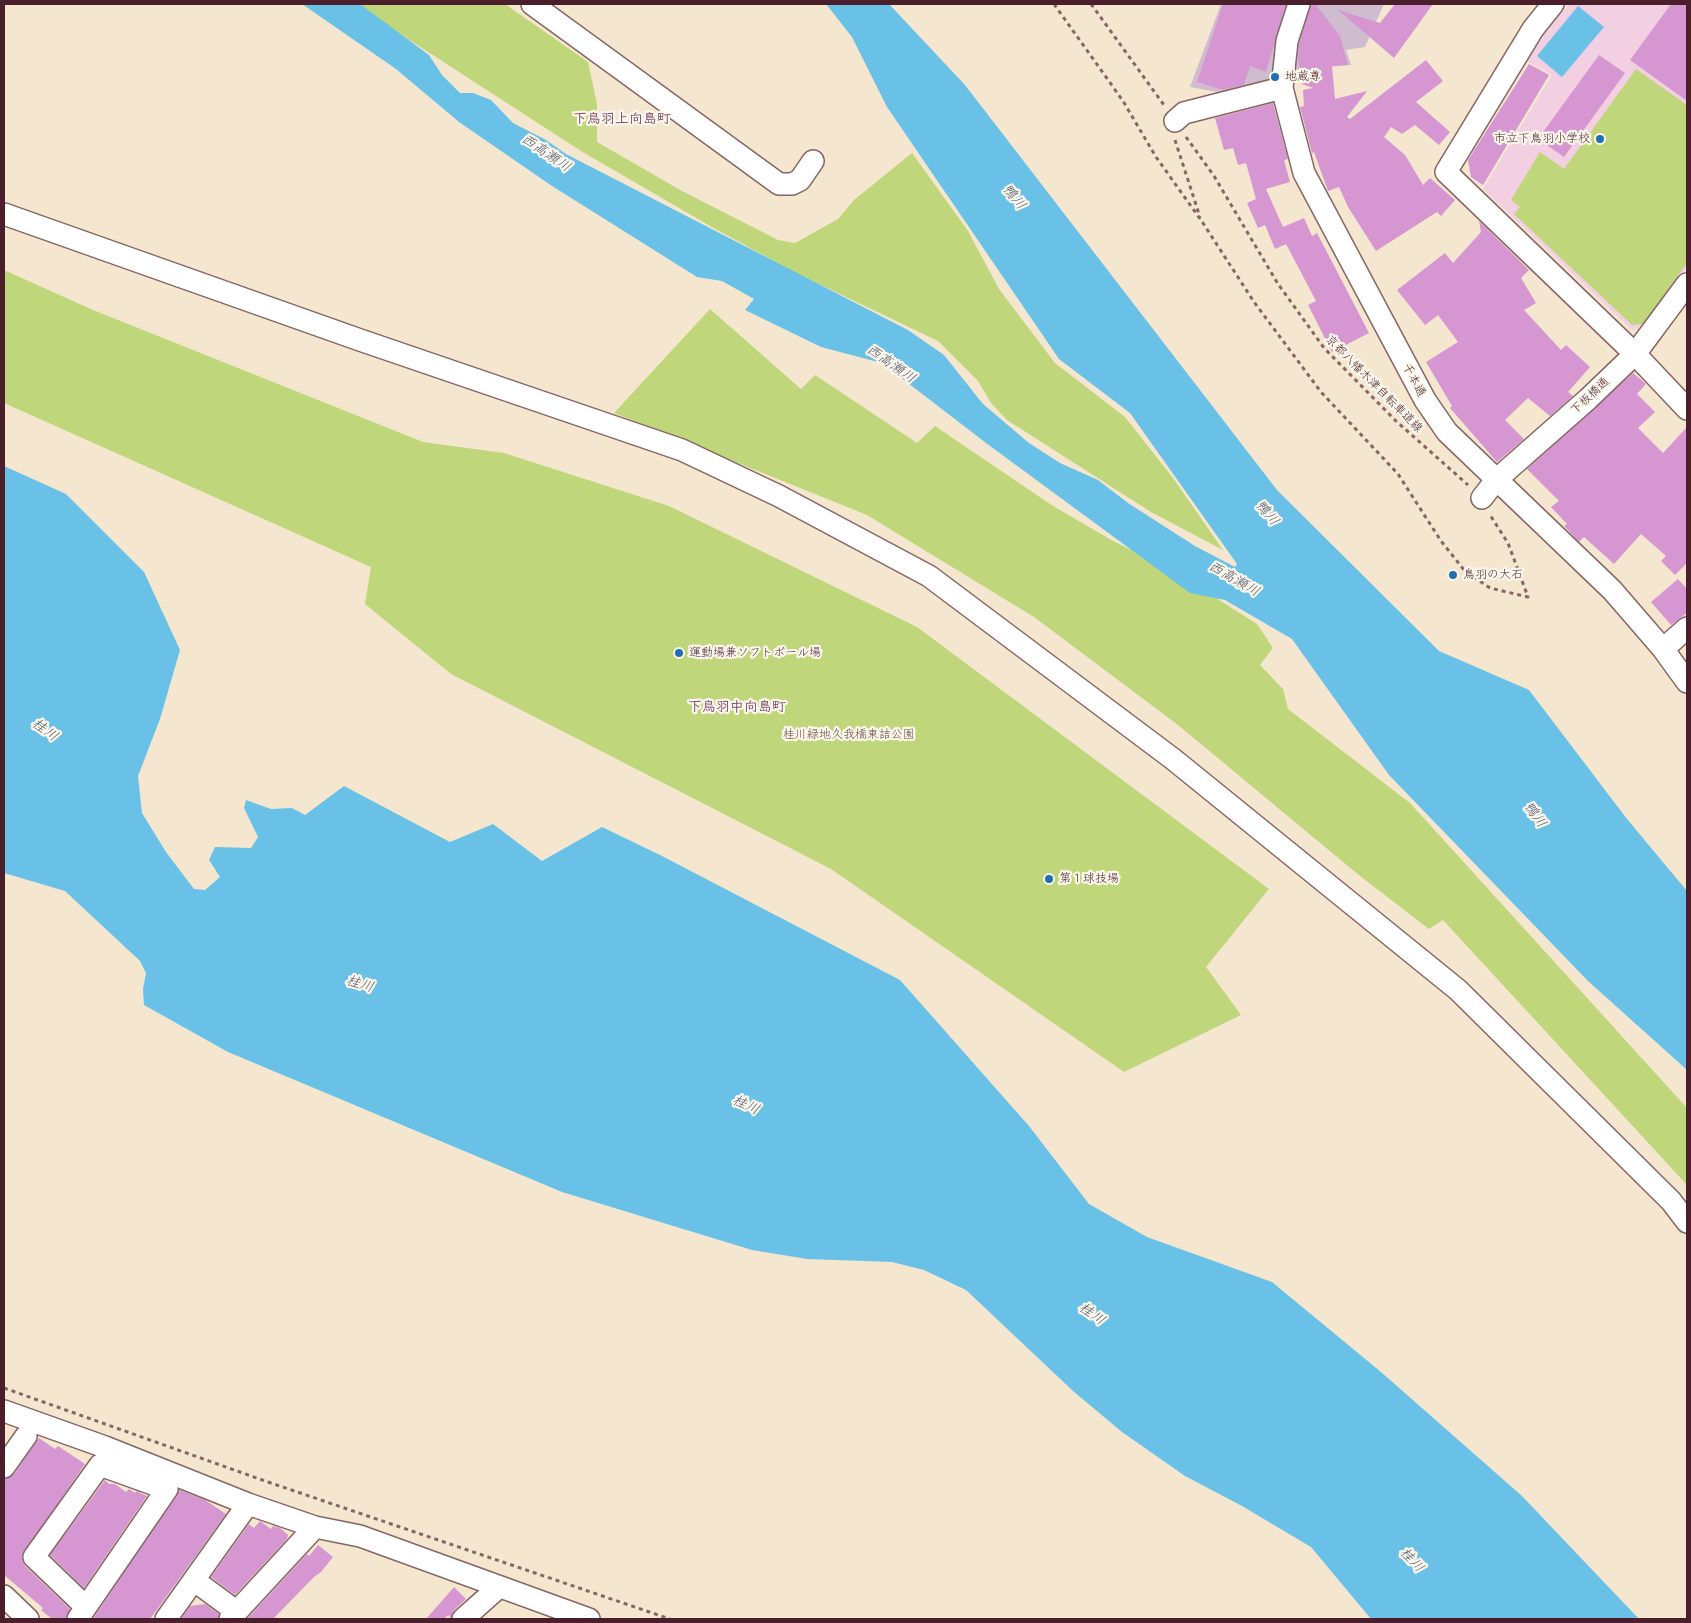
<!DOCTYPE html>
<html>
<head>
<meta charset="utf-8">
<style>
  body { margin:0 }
  #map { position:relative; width:1691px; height:1623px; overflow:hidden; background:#f5e7cf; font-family:Delius,sans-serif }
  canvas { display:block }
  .frame { position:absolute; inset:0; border:5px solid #4a1f2b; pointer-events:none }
</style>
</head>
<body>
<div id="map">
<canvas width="1691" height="1623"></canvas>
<div class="frame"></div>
</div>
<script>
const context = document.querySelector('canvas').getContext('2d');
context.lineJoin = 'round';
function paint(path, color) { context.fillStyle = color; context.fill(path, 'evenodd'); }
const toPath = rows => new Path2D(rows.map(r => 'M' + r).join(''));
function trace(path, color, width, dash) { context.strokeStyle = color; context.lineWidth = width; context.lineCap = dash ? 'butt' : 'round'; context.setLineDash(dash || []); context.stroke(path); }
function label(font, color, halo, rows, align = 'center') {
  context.font = font + ' Delius,"Klee One",sans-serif'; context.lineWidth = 4.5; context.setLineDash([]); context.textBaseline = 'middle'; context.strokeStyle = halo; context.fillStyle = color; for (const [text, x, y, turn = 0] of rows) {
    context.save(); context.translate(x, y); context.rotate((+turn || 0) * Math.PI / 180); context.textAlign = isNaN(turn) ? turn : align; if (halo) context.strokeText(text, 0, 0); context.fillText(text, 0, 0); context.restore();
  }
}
const built = toPath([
  [1569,4,1687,4,1687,267,1643,328,1632,330,1483,189,1552,75,1527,61,1542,36]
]);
const industrial = toPath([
  [1221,4,1293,4,1275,54,1271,83,1217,92,1190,87],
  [1306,4,1384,4,1365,47,1346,50,1351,65,1293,70,1293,49]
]);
const green = toPath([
  [354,4,505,4,588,62,597,104,597,142,682,191,778,240,795,243,838,219,854,200,912,153,968,231,999,289,1055,363,1125,417,1173,478,1223,550,1151,512,1007,420,991,403,978,381,938,341,798,274,710,226,581,151],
  [1636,69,1687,105,1687,263,1643,324,1632,325,1514,214,1520,207,1511,200,1540,152,1564,169],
  [4,270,93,310,423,442,504,453,669,506,917,627,1269,889,1206,967,1241,1015,1124,1072,831,869,451,674,365,604,371,567,4,403],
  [710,309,801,389,815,375,917,443,935,426,1053,506,1113,541,1172,570,1257,624,1273,648,1260,665,1283,689,1288,709,1410,803,1687,1108,1687,1185,1443,920,1429,929,1360,876,1178,725,1034,617,867,515,614,413]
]);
const water = toPath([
  [302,4,360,4,429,55,442,75,460,93,473,93,491,100,513,123,546,140,566,154,908,330,944,355,983,404,1029,443,1060,463,1098,480,1128,503,1195,546,1235,567,1237,564,1130,413,1059,359,887,107,852,37,826,4,889,4,965,85,1277,490,1439,651,1529,690,1627,819,1687,891,1687,1070,1588,981,1389,775,1292,639,1225,600,1190,593,986,443,882,363,821,347,745,310,754,299,722,281,697,277,552,186,459,122,396,69],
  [1578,6,1604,27,1562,77,1537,56],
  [4,466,66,494,144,572,180,650,160,719,138,776,142,813,166,852,194,889,205,890,220,877,209,860,215,847,251,848,258,837,244,808,246,800,271,809,292,808,305,815,344,786,450,842,493,824,542,861,602,827,662,856,900,980,1029,1126,1089,1204,1147,1237,1272,1282,1381,1372,1522,1496,1639,1619,1371,1619,1311,1547,1242,1506,1185,1476,1122,1432,1073,1391,966,1290,924,1270,892,1262,807,1259,752,1250,562,1192,228,1052,144,1005,143,989,146,973,140,961,65,891,4,873]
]);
const building = toPath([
  [1223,4,1286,4,1266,72,1250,66,1244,85,1223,90,1197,82],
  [1311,4,1315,4,1340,36,1348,65,1332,66,1335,99,1367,91,1347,117,1350,119,1426,60,1443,81,1416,102,1450,132,1439,145,1415,125,1402,134,1391,127,1384,137,1405,155,1423,185,1430,178,1455,200,1441,216,1437,212,1376,251,1348,207,1339,187,1328,191,1314,152,1312,153,1300,107,1304,106,1303,90,1313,88,1302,84,1298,59,1299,44],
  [1395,4,1433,4,1394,58,1338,10,1380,23],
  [1671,4,1687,4,1687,101,1630,60],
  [1599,55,1625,73,1564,157,1538,139],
  [1529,64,1549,75,1483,185,1471,177,1468,160],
  [1273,103,1288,159,1284,160,1290,182,1266,189,1283,227,1304,218,1312,236,1317,233,1369,333,1332,352,1308,305,1316,301,1286,244,1275,249,1265,225,1258,228,1247,203,1256,199,1246,163,1238,165,1233,148,1224,150,1215,118],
  [1479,221,1529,270,1521,278,1536,303,1524,310,1561,350,1566,345,1590,367,1568,392,1573,396,1550,416,1528,398,1505,420,1524,439,1497,462,1450,408,1452,406,1426,362,1458,342,1438,315,1425,325,1397,290,1445,253,1453,263,1481,232],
  [1633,373,1646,384,1637,394,1655,412,1638,428,1663,453,1687,427,1687,563,1675,575,1661,561,1666,556,1641,534,1614,564,1584,537,1579,542,1564,526,1567,524,1551,507,1559,501,1527,469],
  [1678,579,1687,589,1687,613,1671,625,1651,602],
  [39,1438,55,1449,58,1446,85,1464,22,1556,25,1566,70,1609,66,1619,52,1619,41,1610,43,1608,4,1575,4,1479,14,1474],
  [105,1480,109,1484,115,1484,126,1492,129,1489,135,1493,136,1491,147,1496,84,1588,50,1555],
  [179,1490,205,1500,226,1514,150,1619,93,1619],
  [260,1521,271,1529,273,1526,280,1528,288,1535,287,1539,235,1595,211,1577,249,1524,254,1528],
  [318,1545,333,1557,321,1572,314,1577,273,1619,247,1619,307,1554,309,1556],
  [454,1587,466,1599,454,1610,451,1618,448,1615,444,1619,426,1619],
  [205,1604,219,1614,218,1619,181,1619,190,1606]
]);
const path = toPath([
  [1054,4,1123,101,1156,157,1201,220,1254,302,1321,392,1398,474,1441,541,1464,570,1490,588,1528,597,1508,543,1490,515],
  [1091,4,1164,105],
  [1186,137,1214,176,1278,284,1324,348,1396,421,1468,485],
  [1175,140,1200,217],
  [4,1388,268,1482,670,1619]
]);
const minor = toPath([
  [532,4,779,184,792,184,800,180,813,161],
  [1299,4,1287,41,1282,88,1304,173,1425,400,1447,432,1612,590,1663,649,1687,682],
  [1553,4,1533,29,1446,172,1635,354,1687,409],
  [1175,121,1184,113,1282,88],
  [4,214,360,340,682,450,779,496,929,576,1173,759,1458,990,1671,1201,1687,1222],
  [1482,498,1496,480,1588,399,1635,354,1687,284],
  [1663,649,1687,628],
  [4,1411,105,1447,248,1504,315,1527,360,1536,589,1619],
  [4,1467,26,1436],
  [195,1581,237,1612],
  [4,1596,28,1619],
  [78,1619,86,1607,167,1489,100,1465,34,1557,86,1607],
  [166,1619,248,1504],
  [230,1619,315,1527],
  [463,1619,499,1587]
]);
const markers = [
  [1275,77,5,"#1f6fb2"],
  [1600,139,5,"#1f6fb2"],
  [1453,575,5,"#1f6fb2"],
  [679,653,5,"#1f6fb2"],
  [1049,879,5,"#1f6fb2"]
];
const poiNames = [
  ["地蔵尊",1285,77],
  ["市立下鳥羽小学校",1590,139,"right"],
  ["鳥羽の大石",1463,575],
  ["運動場兼ソフトボール場",689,653],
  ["第１球技場",1059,879]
];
const streetNames = [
  ["千本通",1414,380,62],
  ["京都八幡木津自転車道線",1374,384,45],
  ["下板橋通",1590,396,-43]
];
const parkNames = [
  ["桂川緑地久我橋東詰公園",849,735]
];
const neighbourhoodNames = [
  ["下鳥羽上向島町",622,119],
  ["下鳥羽中向島町",737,707]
];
const waterNames = [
  ["西高瀬川",546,153,34],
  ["鴨川",1014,197,51],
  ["西高瀬川",891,364,35],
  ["鴨川",1267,513,51],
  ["西高瀬川",1234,579,30],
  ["桂川",45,730,36],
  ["鴨川",1535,815,54],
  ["桂川",360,984,17],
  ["桂川",746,1105,25],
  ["桂川",1092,1314,36],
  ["桂川",1412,1560,47]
];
paint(built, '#f2cfe1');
paint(industrial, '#cfbdcf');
paint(green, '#bfd67a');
paint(water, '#6ac1e7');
paint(building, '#d596d2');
trace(minor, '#866564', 24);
trace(path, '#866564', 3, [4, 4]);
trace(minor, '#fff', 21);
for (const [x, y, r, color] of markers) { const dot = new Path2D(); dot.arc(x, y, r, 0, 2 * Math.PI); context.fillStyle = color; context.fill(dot); trace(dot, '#fbf7ec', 2); }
label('12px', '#4a1f2b', '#fbf7ec', poiNames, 'left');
label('12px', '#4a1f2b', '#fbf7ec', streetNames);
label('12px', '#674d3f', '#fbf7ec', parkNames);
label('bold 14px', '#7b4965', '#fbf7ec', neighbourhoodNames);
label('italic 14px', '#55586d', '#fbf7ec', waterNames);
</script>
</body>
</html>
